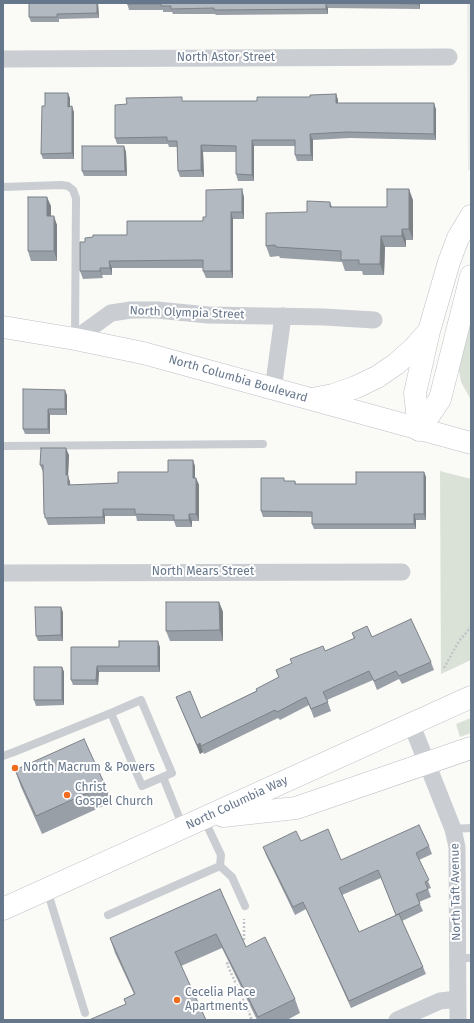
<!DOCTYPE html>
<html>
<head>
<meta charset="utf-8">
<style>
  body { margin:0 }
  #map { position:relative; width:474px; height:1023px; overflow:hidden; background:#fafaf7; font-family:"Fira Sans",sans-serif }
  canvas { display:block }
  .frame { position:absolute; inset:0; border:4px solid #66768b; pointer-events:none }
</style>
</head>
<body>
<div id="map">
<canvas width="474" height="1023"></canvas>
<div class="frame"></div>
</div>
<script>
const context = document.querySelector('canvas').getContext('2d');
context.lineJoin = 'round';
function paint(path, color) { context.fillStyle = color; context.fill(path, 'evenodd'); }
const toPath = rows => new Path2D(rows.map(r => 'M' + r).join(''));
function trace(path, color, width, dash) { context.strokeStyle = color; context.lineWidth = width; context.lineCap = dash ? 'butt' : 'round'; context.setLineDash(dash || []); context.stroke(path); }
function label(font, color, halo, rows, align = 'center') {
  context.font = font + ' "Fira Sans",sans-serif'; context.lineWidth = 4; context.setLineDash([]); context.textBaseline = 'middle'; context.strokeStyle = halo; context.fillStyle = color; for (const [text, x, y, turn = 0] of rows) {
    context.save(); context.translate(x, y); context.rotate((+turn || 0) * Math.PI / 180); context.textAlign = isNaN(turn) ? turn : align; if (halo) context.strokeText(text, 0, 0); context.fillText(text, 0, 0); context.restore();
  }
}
const built = toPath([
  [467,3,471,3,471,168,468,171]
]);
const green = toPath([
  [471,311,471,400,461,382,458,365],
  [440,471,471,479,471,660,441,674],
  [471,718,471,733,460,737,456,724]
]);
const path = toPath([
  [444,668,459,641,471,627],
  [241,943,244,939,244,919],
  [230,959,227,964,251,1017,251,1020]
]);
const service = toPath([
  [3,187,61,185,68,186,73,190,76,198,75,338],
  [3,446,263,444],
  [3,756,14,752,111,713,141,700,172,773,142,786,111,713],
  [163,777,183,827],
  [453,829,471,828],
  [220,866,232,877,245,906],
  [47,890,85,1013],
  [108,915,220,866,221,855,204,819],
  [457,958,471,958]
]);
const minor = toPath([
  [3,59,449,57],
  [75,339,111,313,131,310,157,310,208,315,324,317,374,320],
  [273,390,283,316],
  [3,573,402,572],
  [411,723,453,829,457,847,458,1020],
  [397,1020,440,1001,458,999]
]);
const secondary = toPath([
  [3,327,75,339,143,353,471,443],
  [312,399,333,395,356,387,377,377,396,364,414,348,428,332],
  [419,430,415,393,429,331,449,262,458,238,471,216],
  [419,430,440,399,471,276],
  [223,816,296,808,471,748],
  [3,909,471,697]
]);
const wall = toPath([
  [27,3,98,3,99,18,59,19,59,22,31,22,29,17,29,4,27,4],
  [127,3,420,3,420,9,328,8,328,14,216,15,215,14,173,14,172,12,163,12,163,10,129,10],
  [336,94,338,100,338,103,436,109,436,140,350,138,313,140,313,161,297,161,295,155,295,146,254,146,254,181,238,181,236,174,236,152,203,152,204,177,180,177,178,171,177,147,169,147,168,144,117,144,115,138,127,104,184,101,257,101,310,97],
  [70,98,70,106,74,112,74,159,43,159,41,154,45,106],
  [124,146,126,152,127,176,84,176,82,171],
  [244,197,244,219,233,219,233,278,206,278,203,271,203,268,112,268,112,275,102,275,103,278,83,279,80,271,85,242,127,235,203,221,206,217],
  [413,200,413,240,406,240,406,247,385,247,384,275,363,275,362,271,345,271,342,262,280,258,279,256,270,257,266,246,307,212,330,202,332,207,387,207],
  [51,206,51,216,57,225,57,261,31,261,28,251],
  [67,395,67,415,50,415,50,434,25,434,23,429],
  [69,455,68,476,70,482,70,485,118,483,168,472,195,466,195,478,196,478,199,485,199,521,192,521,192,527,176,527,174,521,137,521,136,516,105,516,105,524,48,525,44,514,43,472,40,465],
  [424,472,426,477,426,520,416,520,416,529,314,529,312,524,312,517,263,517,261,511,285,481,295,481,296,484,356,484],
  [219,602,223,612,223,641,170,641,166,631],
  [63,612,63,641,38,641,36,636],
  [352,633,372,637,431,662,434,670,402,684,399,679,377,690,373,680,327,700,331,711,314,718,309,705,280,720,278,718,204,754,203,752,200,754,176,697,201,718,256,691,279,677,276,670,325,651,354,639],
  [71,647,160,647,160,672,99,672,98,685,73,685,71,680],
  [62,667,64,672,64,705,36,706,34,700],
  [15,770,105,785,112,802,42,834,21,787],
  [301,841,341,860,429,846,432,854,419,860,431,888,428,889,431,897,419,902,423,911,402,921,423,967,426,974,351,1008,306,909,295,915,266,855,263,847],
  [381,878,396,915,359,932,342,895],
  [220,889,246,947,295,999,300,1013,287,1020,257,1020,222,948,181,966,126,1004,124,999,134,994,115,953,110,938]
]);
const shadedWall = toPath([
  [97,3,98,3,99,18,97,13],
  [326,3,328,8,328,14,326,9],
  [418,3,420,3,420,9],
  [68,93,70,98,70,112,68,107],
  [336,94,338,100,338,110,336,103],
  [434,103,436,109,436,140,434,134],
  [72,106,74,112,74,159,72,153],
  [310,134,313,140,313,161,311,155],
  [252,140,254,146,254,181,252,175],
  [201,145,203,152,204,177,201,170],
  [124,146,126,152,127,176,125,171],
  [242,189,244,197,244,219,242,212],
  [409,189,413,200,413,240,409,229],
  [47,197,51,206,51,226,47,216],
  [231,212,233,219,233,278,231,271],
  [54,216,57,225,57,261,54,251],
  [402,229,406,240,406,247,402,236],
  [381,236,385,247,384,275,380,264],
  [109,261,112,268,112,275,110,268],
  [100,268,102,275,103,278,100,271],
  [65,390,67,395,67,415,65,409],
  [48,409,50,415,50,434,48,429],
  [66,448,69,455,68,476,70,482,71,492,66,475],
  [193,460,195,466,195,485,193,478],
  [424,472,426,477,426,520,424,514],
  [196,478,199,485,199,521,196,514],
  [103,509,105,516,105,524,103,517],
  [189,514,192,521,192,527,189,520],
  [414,514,416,520,416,529,414,524],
  [219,602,223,612,223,641,220,630],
  [61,607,63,612,63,641,61,635],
  [158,641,160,647,160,672,158,666],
  [97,666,99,672,98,685,96,680],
  [62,667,64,672,64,705,62,700],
  [200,743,203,752,200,754,197,745]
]);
const building = toPath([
  [29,3,97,3,97,13,57,14,57,17,29,17,29,3],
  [127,3,326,3,326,9,214,10,214,8,171,9,171,6,161,6,161,4,127,4,127,3],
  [372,3,418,3,418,4,372,3],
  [45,93,68,93,68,107,72,106,72,153,41,154,42,106,45,106,45,93],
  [336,94,336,103,434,103,434,134,347,132,310,134,311,155,295,155,295,140,252,140,252,175,236,174,236,146,201,145,201,170,178,171,177,141,167,141,167,137,115,138,115,105,127,104,126,98,182,97,182,101,257,101,257,97,310,97,310,95,336,94],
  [82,146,124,146,125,171,82,171,82,146],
  [242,189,242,212,231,212,231,271,203,271,203,260,109,261,110,268,100,268,100,271,80,271,80,242,85,242,85,238,93,237,93,235,127,235,127,221,203,221,203,217,206,217,206,190,242,189],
  [387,189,409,189,409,229,402,229,402,236,381,236,380,264,359,264,359,260,341,260,341,251,276,247,275,245,266,246,266,213,307,212,307,201,330,202,330,207,387,207,387,189],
  [28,197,47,197,47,216,54,216,54,251,28,251,28,197],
  [23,389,65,390,65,409,48,409,48,429,23,429,23,389],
  [41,448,66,448,66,475,68,475,68,485,118,483,118,472,168,472,168,460,193,460,193,478,196,478,196,514,189,514,189,520,174,520,174,515,135,514,135,509,103,509,103,517,45,518,45,514,44,514,43,465,40,465,41,448],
  [356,472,424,472,424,514,414,514,414,524,312,524,312,512,261,511,261,478,284,478,284,481,295,481,295,484,356,484,356,472],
  [166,602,219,602,220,630,166,631,166,602],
  [35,607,61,607,61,635,36,636,35,607],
  [411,619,431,662,399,676,396,671,374,681,369,671,323,692,328,702,311,709,306,697,277,712,275,710,201,746,200,743,197,745,176,697,190,691,201,718,257,691,256,689,279,677,276,670,292,663,290,659,323,646,325,651,355,638,352,633,367,626,372,637,411,619],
  [119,641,158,641,158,666,97,666,96,680,71,680,71,647,119,647,119,641],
  [34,667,62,667,62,700,34,700,34,667],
  [84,739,105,785,36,816,15,770,84,739],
  [419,825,429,846,416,853,429,880,425,882,428,889,416,894,420,904,396,915,378,870,339,888,359,932,399,914,423,967,349,1001,303,902,293,907,263,847,296,831,301,841,328,829,341,860,419,825],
  [220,889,246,947,265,937,295,999,258,1017,216,934,175,952,206,1020,89,1020,126,1004,124,999,135,994,110,938,220,889]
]);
const markers = [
  [15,768,4,"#f26c20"],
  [67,795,4,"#f26c20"],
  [177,1000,4,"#f26c20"]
];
const streetNames = [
  ["North Astor Street",226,58],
  ["North Olympia Street",187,313,2],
  ["North Columbia Boulevard",238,379,16],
  ["North Mears Street",203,572],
  ["North Columbia Way",237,803,-25],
  ["North Taft Avenue",456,892,-91]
];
const poiNames = [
  ["North Macrum & Powers",23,768],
  ["Christ",75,788],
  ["Gospel Church",75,802],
  ["Cecelia Place",185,993],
  ["Apartments",185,1007]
];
paint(built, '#eaecea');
paint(green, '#dae2d8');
trace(secondary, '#bcc0c6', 23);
trace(path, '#c1c3c6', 2.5, [2, 2]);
trace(service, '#cacdd1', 8);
trace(minor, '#cacdd1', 17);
trace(secondary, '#fff', 22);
paint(wall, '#999fa6');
paint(shadedWall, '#7d8287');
paint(building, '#b2b9c1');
trace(building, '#7d8287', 1);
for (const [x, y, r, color] of markers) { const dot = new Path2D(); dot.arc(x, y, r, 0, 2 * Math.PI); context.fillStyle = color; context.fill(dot); trace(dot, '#fff', 1.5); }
label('12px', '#66768b', '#fff', streetNames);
label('12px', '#66768b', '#fff', poiNames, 'left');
</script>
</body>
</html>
